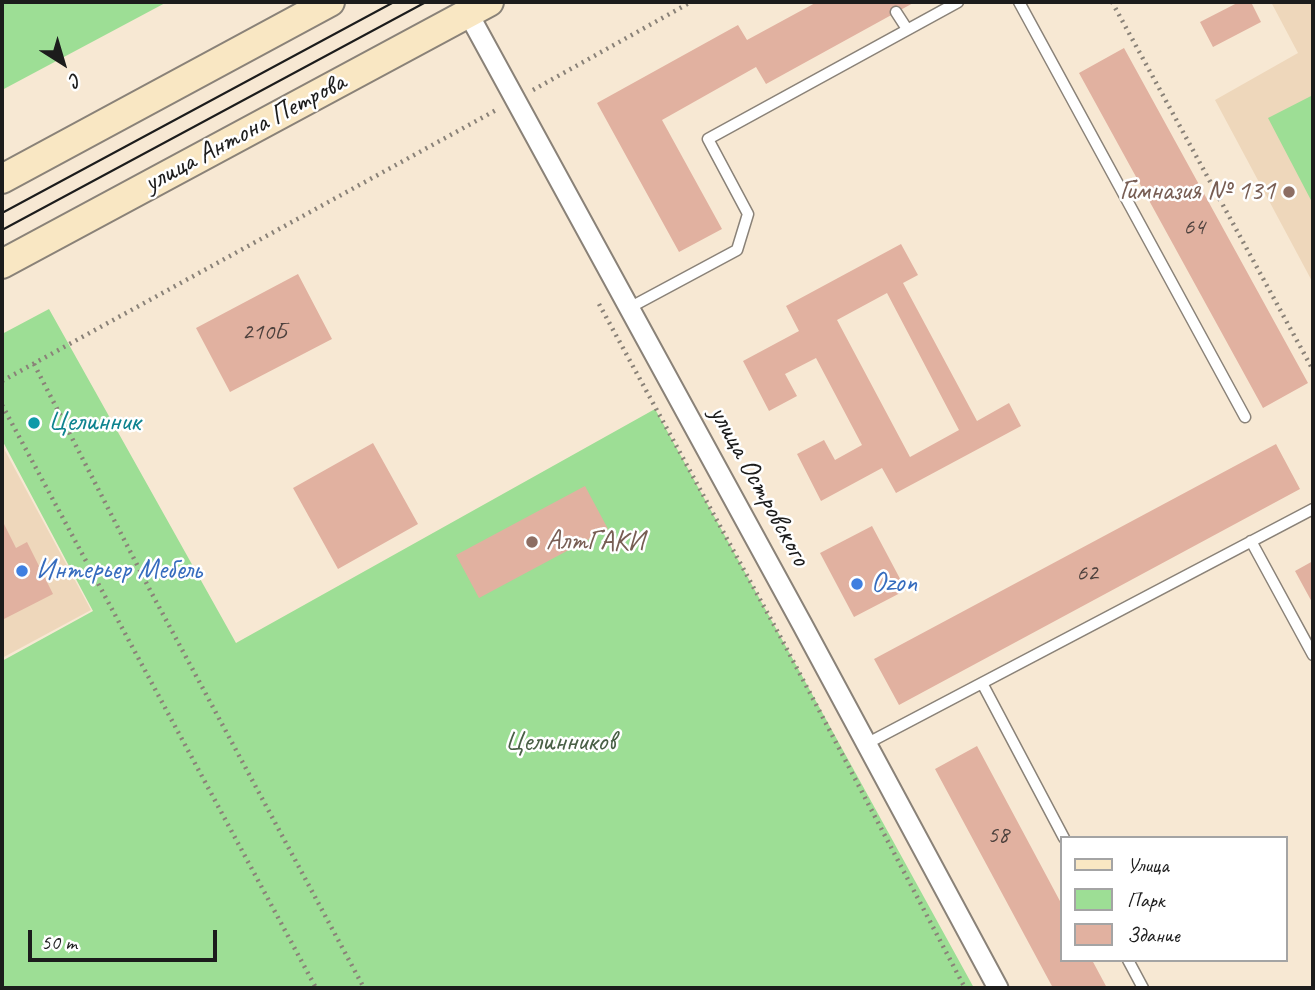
<!DOCTYPE html>
<html>
<head>
<meta charset="utf-8">
<style>
  body { margin:0 }
  #map { position:relative; width:1315px; height:990px; overflow:hidden; background:#f7e8d3; font-family:Caveat,sans-serif }
  canvas { display:block }
  .frame { position:absolute; inset:0; border:4px solid #1c1c1c; pointer-events:none }
  .legend { position:absolute; left:1060px; top:836px; width:228px; height:126px; box-sizing:border-box; background:#fff; border:2px solid #a4a4a4; margin:0; padding:9px 12px; list-style:none; font-size:21px; color:#1c1c1c }
  .legend li { display:flex; align-items:center; gap:14px; height:35px }
  .legend b { width:35px; border:2px solid #a4a4a4 }
  .north { position:absolute; left:28px; top:28px; width:70px; height:70px; -webkit-text-stroke:5px #fff; paint-order:stroke; rotate:143deg; font-size:19px; font-weight:700; line-height:28px; text-align:center; color:#1c1c1c }
  .north::after { content:''; display:block; margin:auto; width:24px; height:32px; background:#1c1c1c; clip-path:polygon(50% 0,100% 100%,50% 72%,0 100%) }
  .scale { position:absolute; left:28px; top:930px; width:189px; height:32px; box-sizing:border-box; border:4px solid #1c1c1c; border-top:0; padding-left:9px; font-size:21px; line-height:24px; white-space:nowrap; color:#1c1c1c; -webkit-text-stroke:5px #fff; paint-order:stroke }
</style>
</head>
<body>
<div id="map">
<canvas width="1315" height="990"></canvas>
<div class="frame"></div>
<ul class="legend">
<li><b style="height:9px;background:#f9e7c3"></b>Улица</li>
<li><b style="height:19px;background:#9dde95"></b>Парк</li>
<li><b style="height:19px;background:#e1b1a0"></b>Здание</li>
</ul>
<div class="north">С</div>
<div class="scale">50 m</div>
</div>
<script>
const context = document.querySelector('canvas').getContext('2d');
context.lineJoin = 'round';
function paint(path, color) { context.fillStyle = color; context.fill(path, 'evenodd'); }
const toPath = rows => new Path2D(rows.map(r => 'M' + r).join(''));
function trace(path, color, width, dash) { context.strokeStyle = color; context.lineWidth = width; context.lineCap = dash ? 'butt' : 'round'; context.setLineDash(dash || []); context.stroke(path); }
function label(font, color, halo, rows, align = 'center') {
  context.font = font + ' Caveat,sans-serif'; context.lineWidth = 5; context.setLineDash([]); context.textBaseline = 'middle'; context.strokeStyle = halo; context.fillStyle = color; for (const [text, x, y, turn = 0] of rows) {
    context.save(); context.translate(x, y); context.rotate((+turn || 0) * Math.PI / 180); context.textAlign = isNaN(turn) ? turn : align; if (halo) context.strokeText(text, 0, 0); context.fillText(text, 0, 0); context.restore();
  }
}
const built = toPath([
  [1271,2,1313,2,1313,283,1215,100,1298,53],
  [2,445,91,610,2,658]
]);
const green = toPath([
  [2,2,167,2,2,90],
  [1313,95,1313,204,1268,118],
  [49,309,236,643,655,409,974,988,2,988,2,661,93,611,2,440,2,334]
]);
const building = toPath([
  [817,2,915,2,766,84,756,67,662,120,722,229,679,252,597,103,738,25,747,40],
  [1239,2,1251,2,1261,22,1213,47,1200,22],
  [1124,48,1308,383,1263,408,1079,73],
  [901,244,918,275,903,283,977,421,1009,403,1021,426,896,493,882,468,821,501,797,454,824,440,835,460,862,445,816,358,785,374,797,396,769,411,743,361,799,331,786,306],
  [887,293,959,430,910,457,837,320],
  [298,274,332,339,230,392,196,328],
  [373,443,418,524,338,569,293,488],
  [1276,444,1300,489,899,705,874,659],
  [585,486,608,529,479,598,456,555],
  [2,520,16,548,27,542,53,594,2,620],
  [872,526,906,590,854,617,820,553],
  [1313,561,1313,604,1295,571],
  [977,746,1061,903,1061,960,1092,960,1107,988,1053,988,935,769]
]);
const path = toPath([
  [1112,2,1313,370],
  [533,90,691,2],
  [599,304,780,636,965,988],
  [34,364,151,592,364,988],
  [2,381,498,109],
  [2,405,316,988]
]);
const service = toPath([
  [1019,2,1245,417],
  [896,12,907,29],
  [629,308,737,250,748,214,708,139,958,2],
  [1251,541,1313,655],
  [982,683,1064,838],
  [866,744,1313,509],
  [1128,960,1143,988]
]);
const minor = toPath([
  [468,13,802,624,998,988]
]);
const secondary = toPath([
  [2,179,330,2],
  [2,264,489,2]
]);
const tram = toPath([
  [2,213,394,2],
  [2,230,426,2]
]);
const markers = [
  [1289,192,7,"#8d6e63"],
  [34,423,7,"#0f9aa8"],
  [532,542,7,"#8d6e63"],
  [22,571,7,"#3f7fe0"],
  [857,584,7,"#3f7fe0"]
];
const numberNames = [
  ["64",1194,228],
  ["210Б",264,333],
  ["62",1087,574],
  ["58",998,836]
];
const streetNames = [
  ["улица Антона Петрова",245,133,-28],
  ["улица Островского",759,486,61]
];
const educationNames = [
  ["Гимназия № 131",1275,192],
  ["АлтГАКИ",546,542,"left"]
];
const cultureNames = [
  ["Целинник",48,423]
];
const shopNames = [
  ["Интерьер Мебель",36,571],
  ["Ozon",871,584]
];
const parkNames = [
  ["Целинников",560,743]
];
paint(built, '#eed7bb');
paint(green, '#9dde95');
paint(building, '#e1b1a0');
trace(service, '#8a8278', 13);
trace(minor, '#8a8278', 23);
trace(secondary, '#8a8278', 32);
trace(path, '#8a8278', 4.5, [2, 5]);
trace(service, '#fff', 10);
trace(minor, '#fff', 19);
trace(secondary, '#f9e7c3', 28);
trace(tram, '#1c1c1c', 2);
for (const [x, y, r, color] of markers) { const dot = new Path2D(); dot.arc(x, y, r, 0, 2 * Math.PI); context.fillStyle = color; context.fill(dot); trace(dot, '#fff', 2.5); }
label('24px', '#4d413d', null, numberNames);
label('28px', '#1c1c1c', '#fff', streetNames);
label('28px', '#785e54', '#fff', educationNames, 'right');
label('28px', '#0d838f', '#fff', cultureNames, 'left');
label('28px', '#366cbe', '#fff', shopNames, 'left');
label('28px', '#496046', '#fff', parkNames);
</script>
</body>
</html>
